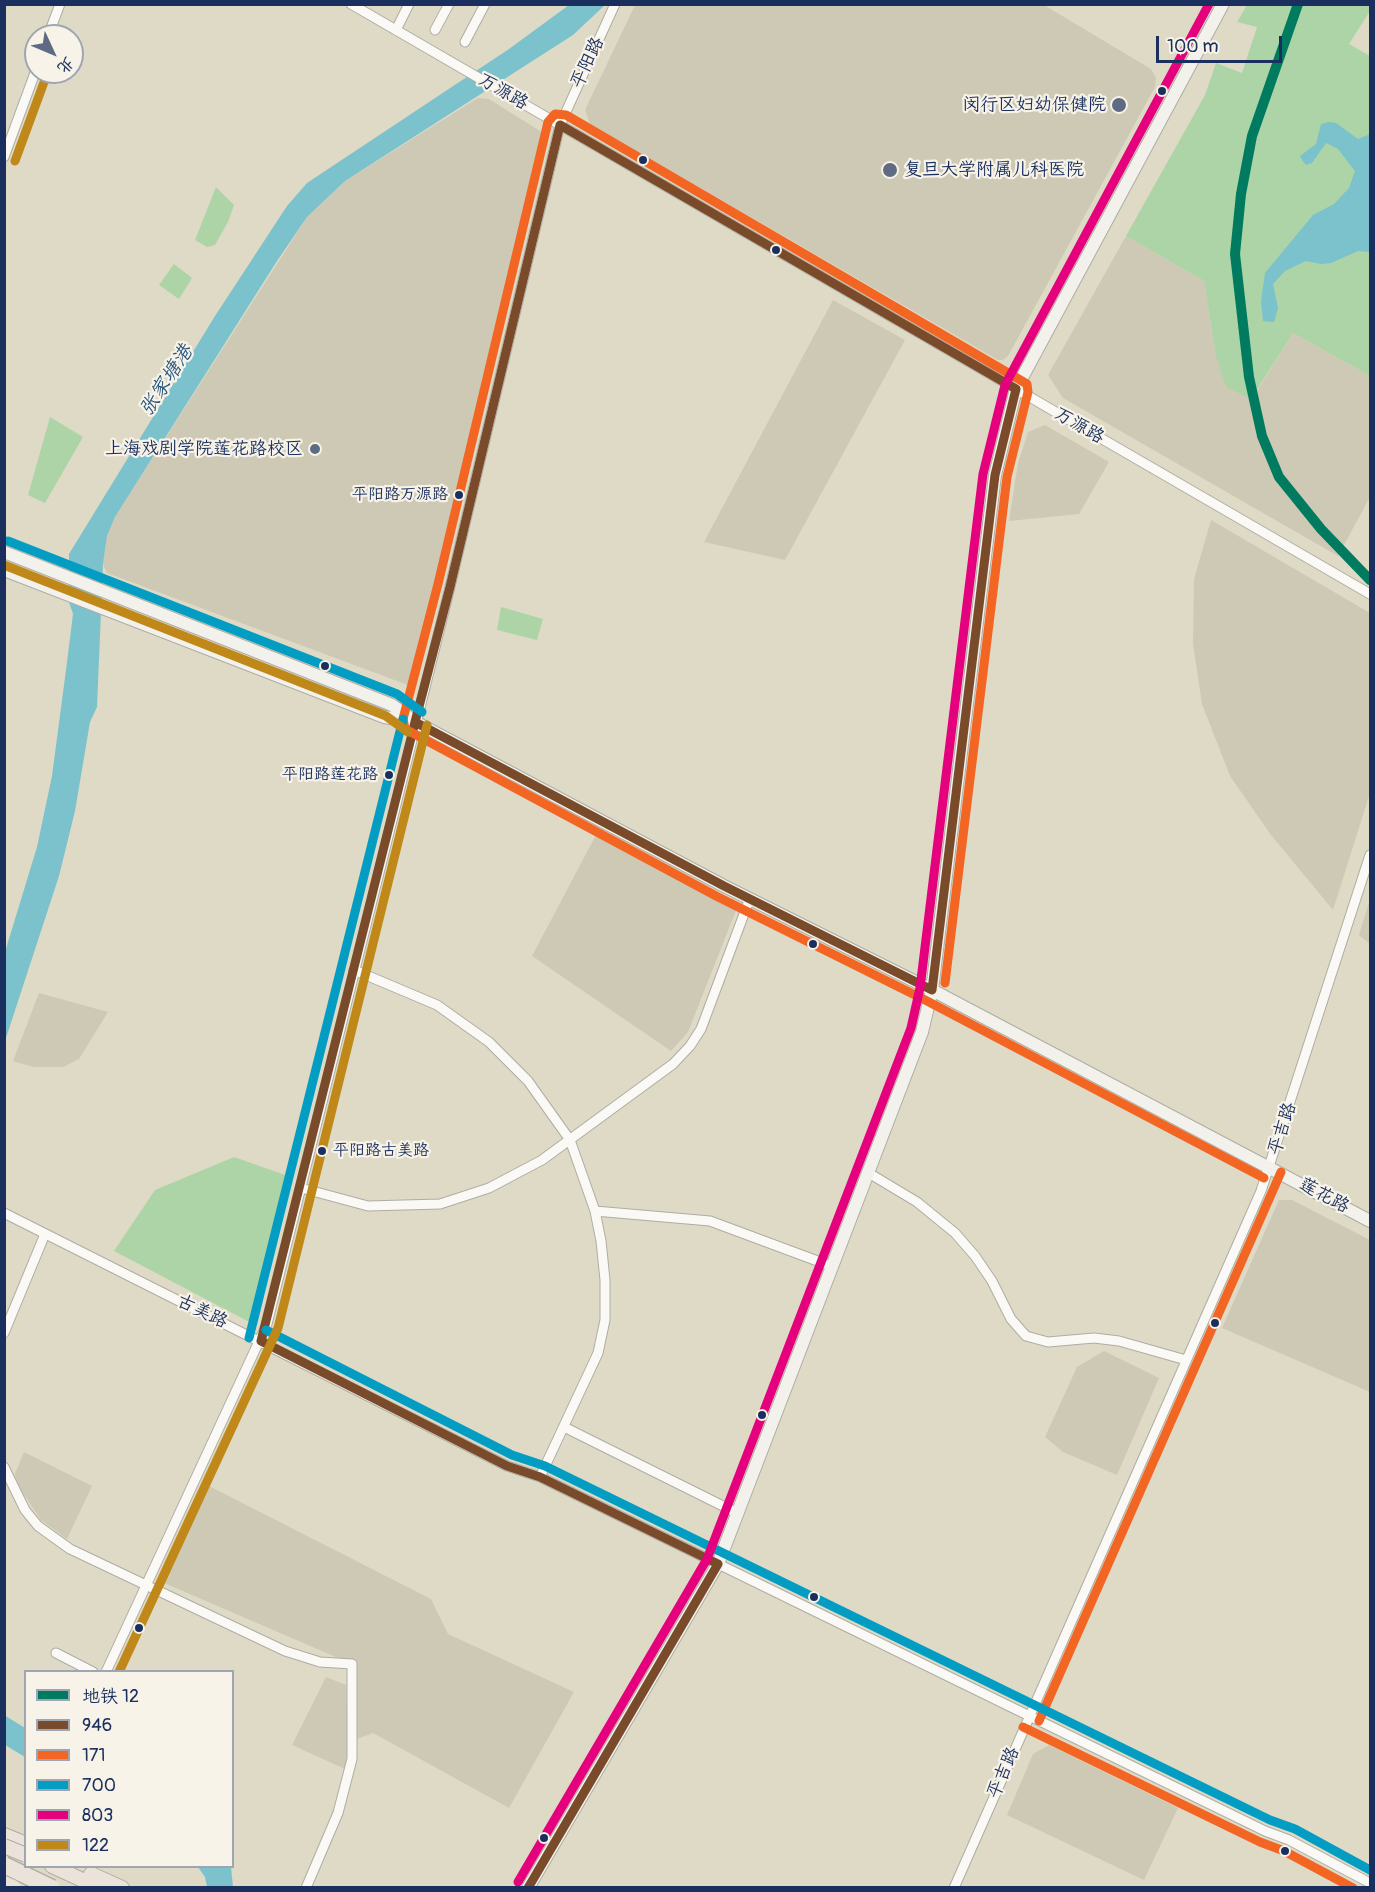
<!DOCTYPE html>
<html>
<head>
<meta charset="utf-8">
<style>
  body { margin:0 }
  #map { position:relative; width:1375px; height:1892px; overflow:hidden; background:#dedac6; font-family:Pangolin,"LXGW WenKai TC",sans-serif }
  canvas { display:block }
  .frame { position:absolute; inset:0; border:6px solid #1b2f5e; pointer-events:none }
  .legend { position:absolute; left:24px; top:1670px; width:210px; height:198px; box-sizing:border-box; background:#f7f3e8; border:2px solid #9fa5b1; margin:0; padding:8px 10px; list-style:none; font-size:18px; color:#1b2f5e }
  .legend li { display:flex; align-items:center; gap:12px; height:30px }
  .legend b { width:30px; border:2px solid #9fa5b1 }
  .north { position:absolute; left:24px; top:24px; width:60px; height:60px; box-sizing:border-box; background:#f7f3e8; border:2px solid #9fa5b1; border-radius:50%; rotate:134deg; font-size:16px; font-weight:700; line-height:24px; text-align:center; color:#1b2f5e }
  .north::after { content:''; display:block; margin:auto; width:21px; height:27px; background:#5f6b82; clip-path:polygon(50% 0,100% 100%,50% 72%,0 100%) }
  .scale { position:absolute; left:1156px; top:36px; width:126px; height:27px; box-sizing:border-box; border:3px solid #1b2f5e; border-top:0; padding-left:8px; font-size:18px; line-height:21px; white-space:nowrap; color:#1b2f5e; -webkit-text-stroke:4px #f7f3e8; paint-order:stroke }
</style>
</head>
<body>
<div id="map">
<canvas width="1375" height="1892"></canvas>
<div class="frame"></div>
<ul class="legend">
<li><b style="height:8px;background:#007b5f"></b>地铁 12</li>
<li><b style="height:8px;background:#7a4b2a"></b>946</li>
<li><b style="height:8px;background:#f26522"></b>171</li>
<li><b style="height:8px;background:#039dc3"></b>700</li>
<li><b style="height:8px;background:#e5007d"></b>803</li>
<li><b style="height:8px;background:#c08818"></b>122</li>
</ul>
<div class="north">北</div>
<div class="scale">100 m</div>
</div>
<script>
const context = document.querySelector('canvas').getContext('2d');
context.lineJoin = 'round';
function paint(path, color) { context.fillStyle = color; context.fill(path, 'evenodd'); }
const toPath = rows => new Path2D(rows.map(r => 'M' + r).join(''));
function trace(path, color, width, dash) { context.strokeStyle = color; context.lineWidth = width; context.lineCap = dash ? 'butt' : 'round'; context.setLineDash(dash || []); context.stroke(path); }
function label(font, color, halo, rows, align = 'center') {
  context.font = font + ' Pangolin,"LXGW WenKai TC",sans-serif'; context.lineWidth = 4.5; context.setLineDash([]); context.textBaseline = 'middle'; context.strokeStyle = halo; context.fillStyle = color; for (const [text, x, y, turn = 0] of rows) {
    context.save(); context.translate(x, y); context.rotate((+turn || 0) * Math.PI / 180); context.textAlign = isNaN(turn) ? turn : align; if (halo) context.strokeText(text, 0, 0); context.fillText(text, 0, 0); context.restore();
  }
}
const built = toPath([
  [635,5,1044,5,1151,69,1156,78,1155,87,1008,356,1003,360,998,360,590,124,585,110],
  [478,98,489,99,545,134,416,688,107,573,103,564,107,536,115,517,307,217,345,181],
  [1126,236,1204,281,1216,356,1252,399,1293,333,1370,376,1370,497,1338,556,1063,398,1048,375],
  [833,300,905,340,785,560,704,542],
  [1045,425,1109,462,1079,514,1009,521,1018,463,1028,432],
  [1211,520,1370,613,1370,793,1333,910,1271,835,1230,776,1202,704,1193,644,1194,579],
  [596,835,737,908,688,1032,671,1051,532,956],
  [1370,899,1370,944,1359,935],
  [39,993,108,1012,79,1059,63,1067,33,1067,13,1061],
  [1279,1200,1292,1200,1370,1240,1370,1392,1222,1328],
  [1104,1351,1159,1378,1117,1475,1063,1452,1045,1437,1077,1367],
  [24,1452,92,1486,67,1539,41,1520,17,1484,15,1474],
  [207,1485,431,1599,448,1634,574,1692,509,1808,373,1733,354,1740,352,1664,162,1582],
  [326,1677,346,1685,348,1745,345,1769,292,1745],
  [1049,1745,1178,1808,1144,1880,1007,1815,1033,1754]
]);
const green = toPath([
  [1247,5,1370,5,1370,11,1349,44,1370,56,1370,376,1293,333,1251,399,1226,387,1216,356,1204,281,1126,236,1205,95,1216,63,1242,73,1257,27,1237,22],
  [216,187,234,205,228,222,215,245,207,247,195,240],
  [174,264,192,278,179,299,159,285],
  [50,417,83,437,45,503,28,495],
  [501,607,543,619,537,640,497,630],
  [234,1157,291,1177,257,1326,114,1251,155,1190]
]);
const water = toPath([
  [569,5,605,5,573,35,345,181,307,217,277,261,115,517,107,536,103,564,97,707,90,722,75,811,59,876,5,1041,5,952,37,847,52,776,66,670,73,614,69,602,69,554,215,316,287,206,307,183,509,49],
  [1329,122,1336,123,1358,139,1370,134,1370,252,1358,251,1331,263,1321,264,1306,261,1285,271,1273,284,1278,308,1274,322,1263,321,1261,301,1265,273,1313,215,1334,204,1349,188,1355,171,1338,149,1326,143,1312,163,1306,165,1302,160,1300,156,1316,144,1321,124],
  [4,1715,25,1728,25,1757,5,1745],
  [198,1867,231,1867,233,1887,207,1887,205,1877]
]);
const street = toPath([
  [351,4,1370,594],
  [396,30,409,4],
  [435,30,449,4],
  [48,36,60,4],
  [465,42,485,4],
  [4,157,36,70],
  [354,970,437,1005,489,1042,528,1081,570,1140,595,1211,601,1241,605,1280,605,1320,598,1353,540,1477],
  [867,1172,917,1202,955,1233,975,1256,992,1281,1011,1319,1026,1336,1048,1342,1094,1338,1119,1341,1186,1360],
  [301,1188,368,1206,440,1204,489,1188,542,1160,673,1064,690,1046,701,1029,750,898],
  [595,1211,710,1221,831,1266],
  [4,1213,507,1466,540,1477,1265,1831,1289,1840,1370,1883],
  [4,1333,45,1234],
  [564,1427,737,1513],
  [4,1467,25,1510,38,1526,70,1549,285,1651,320,1662,352,1664,352,1759,338,1813,306,1888],
  [56,1653,93,1672],
  [106,1672,267,1324,450,587,560,125,615,4],
  [954,1888,1261,1191,1370,855]
]);
const secondary = toPath([
  [4,552,392,705,415,722,724,886,932,990,1370,1221],
  [4,570,384,717,411,721],
  [528,1888,718,1564,922,1032,932,990,995,475,1016,389,1223,4]
]);
const primary = toPath([
  [4,1835,26,1844],
  [52,1866,100,1888],
  [91,1874,122,1888]
]);
const primaryBridge = toPath([
  [4,1846,26,1855]
]);
const highwayBridge = toPath([
  [4,1865,52,1888],
  [4,1884,13,1888]
]);
const bus1 = toPath([
  [560,125,1016,389,995,475,932,990,724,886,415,722,450,587,560,125],
  [261,1341,415,722],
  [261,1341,507,1466,540,1477,718,1564],
  [528,1888,718,1564]
]);
const bus2 = toPath([
  [945,983,1007,477,1028,392,1027,384,566,115,555,114,548,122,438,584,403,719,405,729,718,897,927,1001,1264,1178],
  [1039,1721,1281,1172],
  [1023,1727,1260,1842,1284,1851,1353,1888]
]);
const bus3 = toPath([
  [8,541,397,694,422,712],
  [266,1330,512,1455,545,1466,1270,1820,1295,1829,1370,1870],
  [249,1338,403,719]
]);
const bus4 = toPath([
  [518,1882,707,1559,911,1028,920,988,983,474,1005,385,1209,4]
]);
const bus5 = toPath([
  [15,161,47,74],
  [4,565,386,716,408,732],
  [119,1672,278,1328,427,725]
]);
const metro1 = toPath([
  [1298,4,1252,136,1241,194,1235,254,1249,377,1262,436,1279,477,1321,529,1370,580]
]);
const markers = [
  [1162,91,5,"#1b2f5e"],
  [1119,105,8,"#5f6b82"],
  [643,160,5,"#1b2f5e"],
  [890,170,8,"#5f6b82"],
  [776,250,5,"#1b2f5e"],
  [315,449,6,"#5f6b82"],
  [459,495,5,"#1b2f5e"],
  [325,666,5,"#1b2f5e"],
  [389,775,5,"#1b2f5e"],
  [813,944,5,"#1b2f5e"],
  [322,1151,5,"#1b2f5e"],
  [1215,1323,5,"#1b2f5e"],
  [762,1415,5,"#1b2f5e"],
  [814,1597,5,"#1b2f5e"],
  [139,1628,5,"#1b2f5e"],
  [544,1838,5,"#1b2f5e"],
  [1285,1851,5,"#1b2f5e"]
];
const busNames = [
  ["平阳路万源路",448,495],
  ["平阳路莲花路",378,775],
  ["平阳路古美路",333,1151,"left"]
];
const streetNames = [
  ["平阳路",588,63,-65],
  ["万源路",503,92,30],
  ["万源路",1079,426,30],
  ["平吉路",1283,1129,-72],
  ["莲花路",1324,1196,28],
  ["古美路",202,1312,26],
  ["平吉路",1004,1773,-67]
];
const poiNames = [
  ["闵行区妇幼保健院",1106,105],
  ["复旦大学附属儿科医院",904,170,"left"],
  ["上海戏剧学院莲花路校区",303,449]
];
const waterNames = [
  ["张家塘港",167,381,-57]
];
paint(built, '#cec9b5');
paint(green, '#acd4a7');
paint(water, '#7bc2cc');
trace(street, '#aeada4', 11);
trace(secondary, '#aeada4', 14);
trace(primary, '#aeada4', 16);
trace(street, '#faf9f6', 9);
trace(secondary, '#f3f1eb', 12);
trace(primary, '#ebe3da', 14);
trace(primaryBridge, '#aeada4', 16, []);
trace(highwayBridge, '#aeada4', 19, []);
trace(primaryBridge, '#ebe3da', 14);
trace(highwayBridge, '#ebe3da', 16);
trace(bus1, '#7a4b2a', 9);
trace(bus2, '#f26522', 9);
trace(bus3, '#039dc3', 9);
trace(bus4, '#e5007d', 9);
trace(bus5, '#c08818', 9);
trace(metro1, '#007b5f', 10);
for (const [x, y, r, color] of markers) { const dot = new Path2D(); dot.arc(x, y, r, 0, 2 * Math.PI); context.fillStyle = color; context.fill(dot); trace(dot, '#f7f3e8', 2); }
label('16px', '#1b2f5e', '#f7f3e8', busNames, 'right');
label('18px', '#1b2f5e', '#f7f3e8', streetNames);
label('18px', '#1b2f5e', '#f7f3e8', poiNames, 'right');
label('italic 20px', '#2b5880', '#f7f3e8', waterNames);
</script>
</body>
</html>
